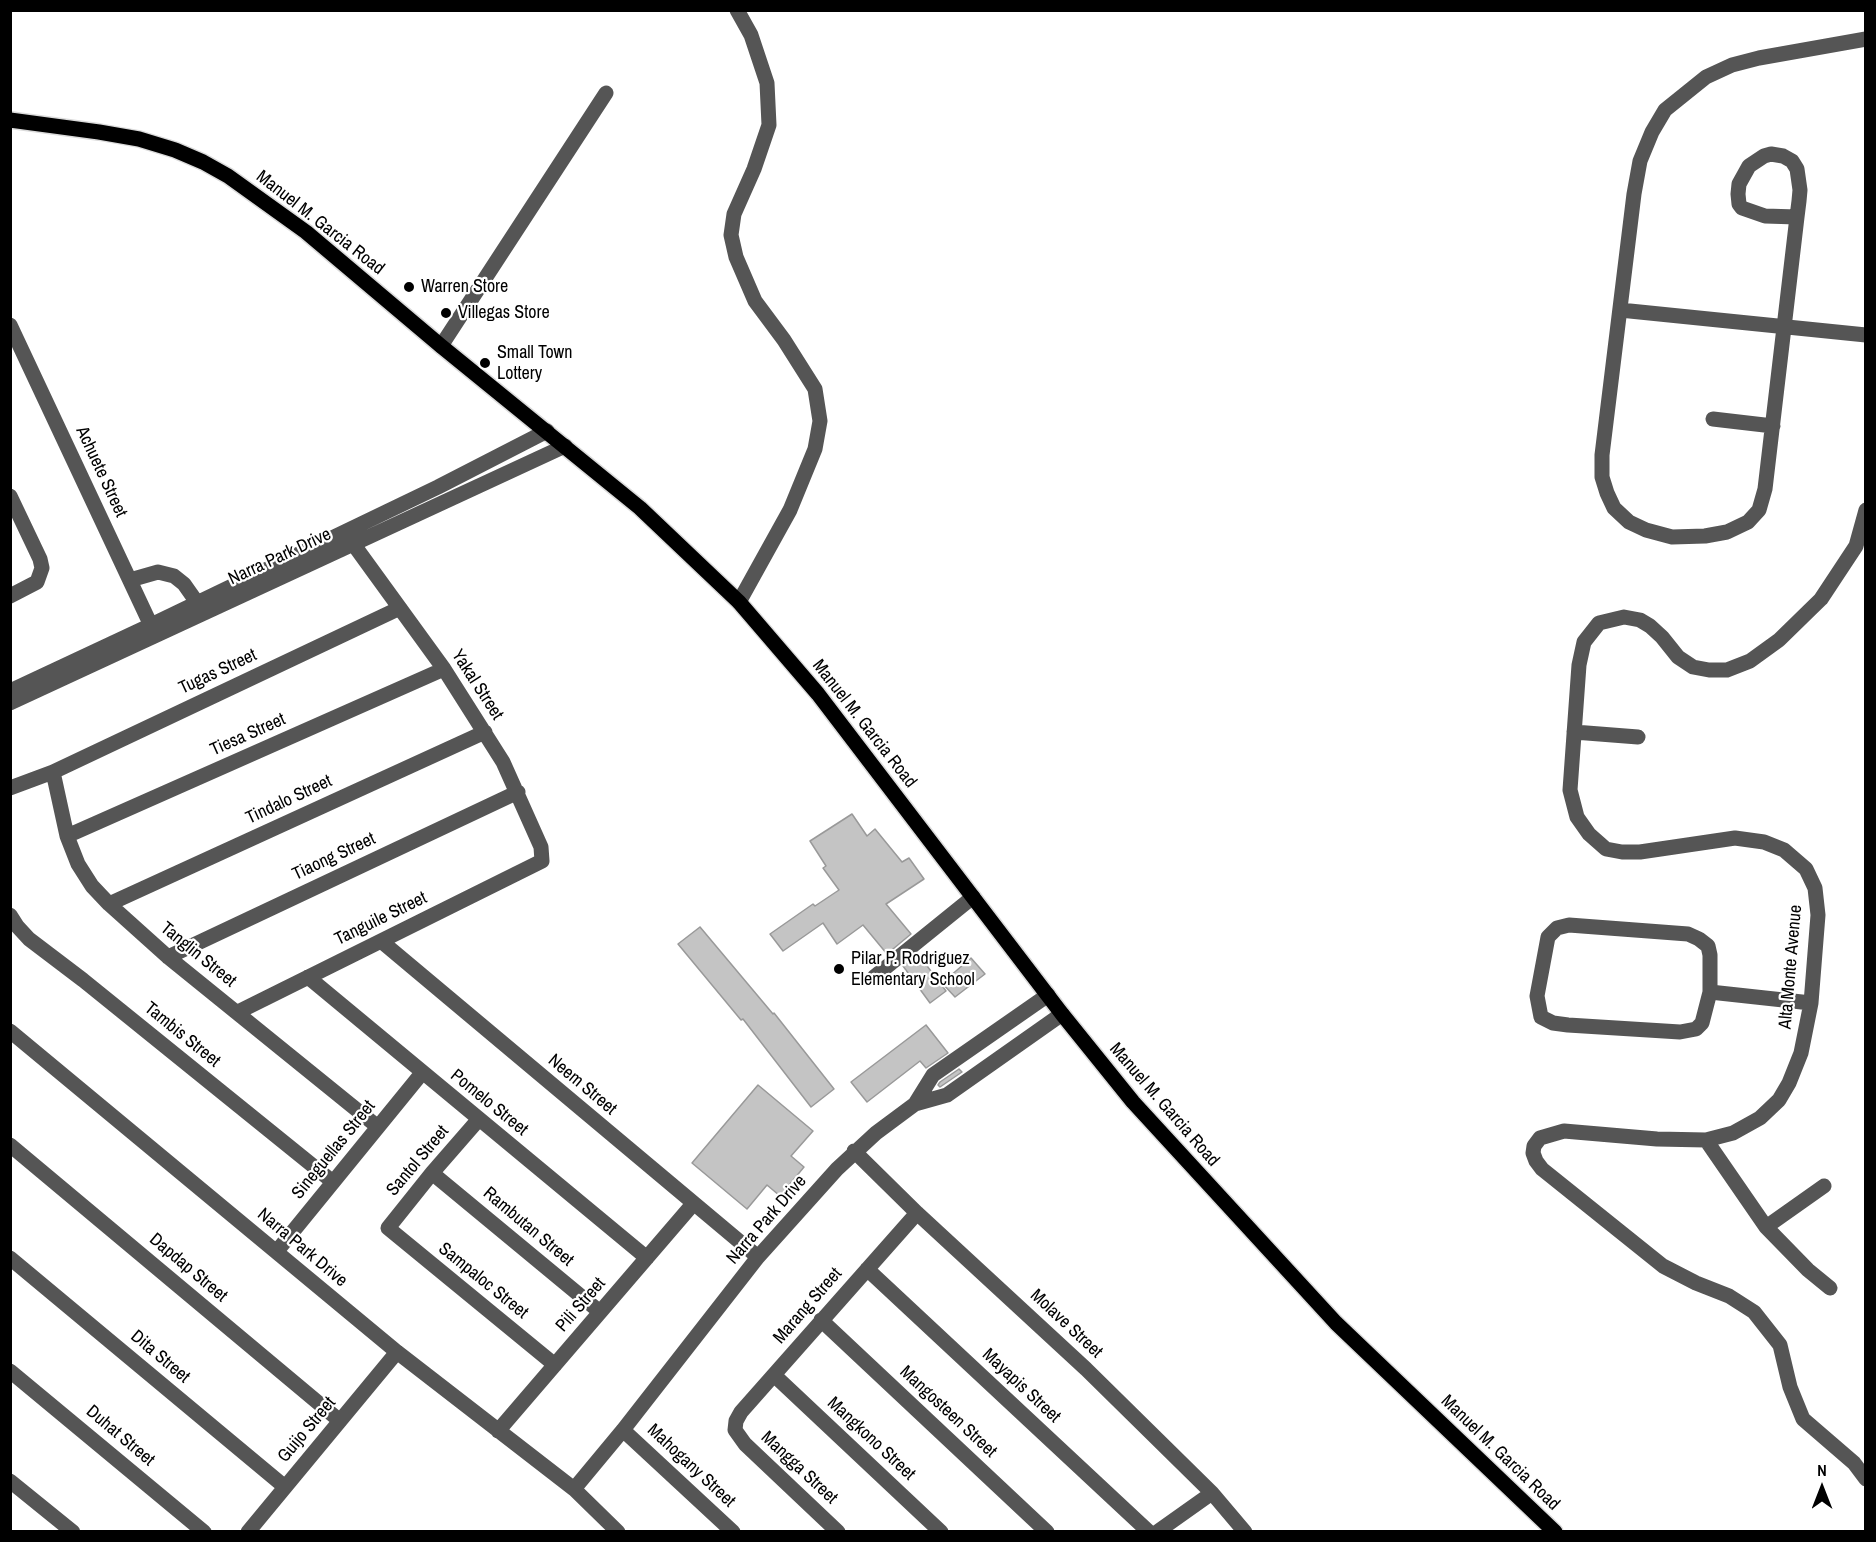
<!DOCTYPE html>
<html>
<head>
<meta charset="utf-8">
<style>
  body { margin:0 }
  #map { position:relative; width:1876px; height:1542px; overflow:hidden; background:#fff; font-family:"Archivo Narrow",sans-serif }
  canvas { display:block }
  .frame { position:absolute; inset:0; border:12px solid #000; pointer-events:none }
  .north { position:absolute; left:1792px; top:1458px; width:60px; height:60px; -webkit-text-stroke:4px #fff; paint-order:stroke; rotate:0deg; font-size:16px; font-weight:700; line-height:24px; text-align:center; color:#000 }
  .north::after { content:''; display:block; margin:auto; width:21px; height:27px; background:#000; clip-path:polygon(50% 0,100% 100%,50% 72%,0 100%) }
</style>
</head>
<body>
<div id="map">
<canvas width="1876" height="1542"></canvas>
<div class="frame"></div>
<div class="north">N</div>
</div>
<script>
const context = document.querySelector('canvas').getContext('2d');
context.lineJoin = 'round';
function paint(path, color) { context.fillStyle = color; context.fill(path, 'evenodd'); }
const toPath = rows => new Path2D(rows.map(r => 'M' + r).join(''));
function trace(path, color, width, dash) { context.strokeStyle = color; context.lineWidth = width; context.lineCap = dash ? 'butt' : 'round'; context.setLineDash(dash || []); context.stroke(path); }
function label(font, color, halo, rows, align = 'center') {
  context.font = font + ' "Archivo Narrow",sans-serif'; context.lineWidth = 4.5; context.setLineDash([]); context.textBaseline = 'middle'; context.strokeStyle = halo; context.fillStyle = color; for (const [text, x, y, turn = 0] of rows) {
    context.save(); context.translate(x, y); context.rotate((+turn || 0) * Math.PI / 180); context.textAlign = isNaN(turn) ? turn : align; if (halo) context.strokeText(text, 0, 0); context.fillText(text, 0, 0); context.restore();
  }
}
const building = toPath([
  [852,814,867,836,875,829,902,862,909,858,924,879,886,904,911,934,887,954,863,925,837,944,823,923,783,951,770,934,813,904,815,906,839,890,823,868,826,866,810,841,852,814],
  [700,927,773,1014,774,1013,834,1089,811,1107,743,1019,741,1020,678,944,700,927],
  [918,954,946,991,930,1003,903,966,918,954],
  [971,958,985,974,955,997,942,983,971,958],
  [926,1025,948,1053,926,1068,920,1061,867,1102,851,1082,926,1025],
  [959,1069,962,1072,940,1087,938,1085,940,1082,959,1069],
  [758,1085,813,1131,791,1156,804,1167,780,1196,767,1185,747,1209,692,1163,758,1085]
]);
const minor = toPath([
  [737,10,751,35,767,83,769,125,754,169,734,214,731,235,736,257,755,301,784,340,815,389,820,421,815,449,790,510,739,602],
  [1797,217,1765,216,1742,208,1739,204,1738,194,1739,184,1749,166,1764,156,1771,154,1783,156,1792,161,1797,169,1800,190,1799,201,1797,217,1765,489,1759,510,1748,522,1727,532,1705,536,1672,537,1646,530,1629,522,1614,508,1607,493,1602,477,1602,455,1634,194,1640,161,1652,132,1665,110,1706,77,1732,65,1759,58,1866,39],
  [1620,310,1866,335],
  [10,325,155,634],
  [441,346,606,93],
  [1713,419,1773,426],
  [10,496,40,559,42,568,37,582,10,596],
  [1866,510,1856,546,1821,599,1779,640,1750,661,1727,670,1709,670,1693,667,1678,657,1662,637,1650,626,1640,620,1624,617,1599,623,1584,642,1579,665,1570,790,1577,817,1589,834,1606,849,1622,852,1640,852,1735,838,1764,842,1784,850,1806,869,1815,888,1818,915,1811,1003,1801,1053,1789,1083,1779,1100,1760,1118,1733,1133,1706,1140,1657,1139,1564,1131,1540,1138,1534,1146,1533,1153,1536,1161,1542,1169,1663,1266,1696,1283,1729,1296,1754,1312,1780,1345,1790,1387,1803,1419,1854,1463,1866,1479],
  [130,580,158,572,174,576,184,584,203,611],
  [10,691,151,625,438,487,547,431],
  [10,703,565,446],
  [1574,732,1638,737],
  [53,772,67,836,78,864,92,886,109,904,168,957,378,1127],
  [10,788,53,772,400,608],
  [67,836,444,669],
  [109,904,485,732],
  [10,915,17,926,29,939,83,980,333,1182],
  [1569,925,1688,934,1699,939,1708,946,1710,955,1710,992,1702,1023,1696,1029,1680,1032,1568,1025,1553,1023,1541,1017,1537,996,1548,937,1557,928,1569,925],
  [381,941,758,1257],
  [168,957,518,792],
  [308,977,647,1258],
  [874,977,973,897],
  [1710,992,1811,1003],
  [238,1012,542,861,541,847,503,762,444,669,354,545],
  [10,1031,397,1352,574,1489,618,1532],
  [915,1104,947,1095,1062,1014],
  [479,1119,432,1173,388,1228,555,1365],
  [1706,1140,1766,1227,1808,1270,1830,1288],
  [10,1145,340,1421],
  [854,1151,917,1213,1086,1369,1212,1493,1245,1532],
  [432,1173,600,1312],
  [1766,1227,1824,1186],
  [277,1251,422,1073],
  [10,1258,285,1487],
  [867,1269,1149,1532],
  [821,1320,1047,1532],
  [10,1371,204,1532],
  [774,1375,941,1532],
  [623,1430,733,1532],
  [498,1431,693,1204],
  [10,1481,73,1532],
  [574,1489,623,1430,758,1257,837,1169,876,1133,915,1104,933,1075,1048,995],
  [248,1532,397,1352],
  [838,1532,745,1444,735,1430,736,1421,741,1412,917,1213],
  [1157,1532,1212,1493]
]);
const major = toPath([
  [10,120,99,132,139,139,175,150,203,162,228,176,306,232,441,346,640,508,739,602,818,694,1062,1014,1133,1102,1336,1323,1555,1532]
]);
const markers = [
  [409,287,6,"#000"],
  [446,313,6,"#000"],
  [485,363,6,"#000"],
  [839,969,6,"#000"]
];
const streetNames = [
  ["Manuel M. Garcia Road",320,223,38],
  ["Achuete Street",101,472,65],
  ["Narra Park Drive",280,557,-25],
  ["Tugas Street",218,672,-25],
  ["Yakal Street",477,685,57],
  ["Manuel M. Garcia Road",864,724,52],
  ["Tiesa Street",248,735,-24],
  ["Tindalo Street",289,800,-25],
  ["Tiaong Street",334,857,-25],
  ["Tanguile Street",381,919,-26],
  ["Tanglin Street",198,955,39],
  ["Alta Monte Avenue",1791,967,-85],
  ["Tambis Street",182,1035,39],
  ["Neem Street",582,1085,40],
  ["Pomelo Street",489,1103,39],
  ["Manuel M. Garcia Road",1164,1105,49],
  ["Sineguellas Street",334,1150,-51],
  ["Santol Street",418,1161,-50],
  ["Narra Park Drive",767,1220,-49],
  ["Rambutan Street",528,1227,40],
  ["Narra Park Drive",302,1248,40],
  ["Dapdap Street",188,1268,40],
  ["Sampaloc Street",483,1281,39],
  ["Pili Street",581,1305,-49],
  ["Marang Street",808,1306,-49],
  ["Molave Street",1066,1324,43],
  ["Dita Street",160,1357,40],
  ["Mayapis Street",1021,1386,43],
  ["Mangosteen Street",948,1412,43],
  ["Guijo Street",307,1430,-50],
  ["Duhat Street",120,1436,40],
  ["Mangkono Street",871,1439,43],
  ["Manuel M. Garcia Road",1500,1453,44],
  ["Mahogany Street",691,1466,43],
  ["Mangga Street",799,1468,43]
];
const poiNames = [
  ["Warren Store",421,287],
  ["Villegas Store",458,313],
  ["Small Town",497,353],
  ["Lottery",497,374],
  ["Pilar P. Rodriguez",851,959],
  ["Elementary School",851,980]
];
paint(building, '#c4c4c4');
trace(building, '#999', 1.5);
trace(major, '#dbdbdb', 18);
trace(minor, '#555', 15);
trace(major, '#000', 15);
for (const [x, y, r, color] of markers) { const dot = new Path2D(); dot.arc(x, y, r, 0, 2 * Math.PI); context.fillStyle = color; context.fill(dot); trace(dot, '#fff', 2); }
label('18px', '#000', '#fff', streetNames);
label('18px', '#000', '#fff', poiNames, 'left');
</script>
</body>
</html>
